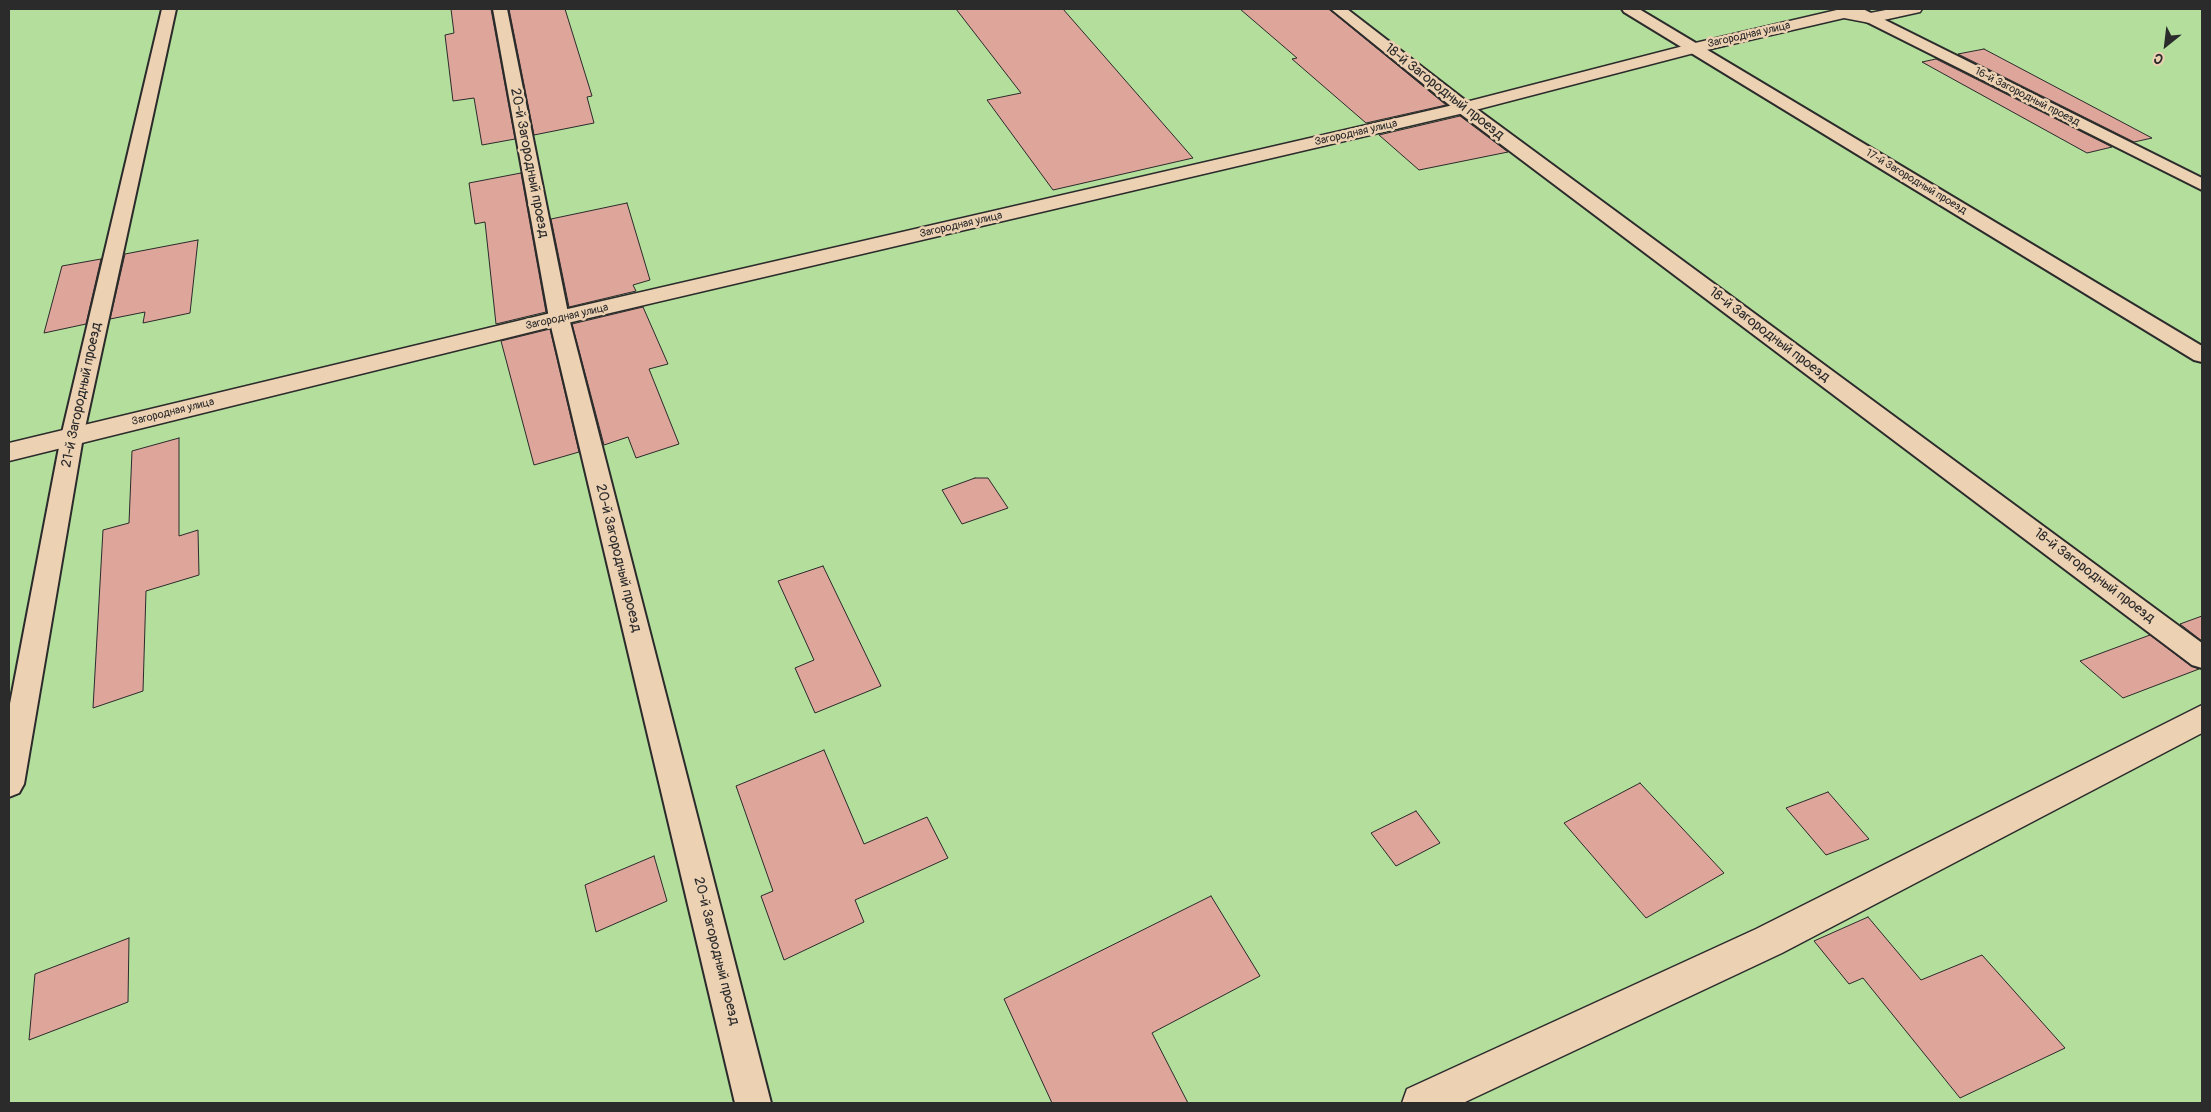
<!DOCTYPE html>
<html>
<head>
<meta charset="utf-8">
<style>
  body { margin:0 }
  #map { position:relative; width:2211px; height:1112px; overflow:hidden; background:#e9c8ae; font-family:Pangolin,sans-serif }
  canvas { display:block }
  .frame { position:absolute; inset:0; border:10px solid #2b2b2b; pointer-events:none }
  .north { position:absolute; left:2141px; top:20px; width:50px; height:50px; -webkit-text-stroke:4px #ecd1b3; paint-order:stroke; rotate:209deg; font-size:14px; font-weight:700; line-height:20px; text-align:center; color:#2b2b2b }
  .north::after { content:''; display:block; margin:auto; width:18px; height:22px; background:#2b2b2b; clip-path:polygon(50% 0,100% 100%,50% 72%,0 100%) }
</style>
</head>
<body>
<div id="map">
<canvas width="2211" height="1112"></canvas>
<div class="frame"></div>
<div class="north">С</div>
</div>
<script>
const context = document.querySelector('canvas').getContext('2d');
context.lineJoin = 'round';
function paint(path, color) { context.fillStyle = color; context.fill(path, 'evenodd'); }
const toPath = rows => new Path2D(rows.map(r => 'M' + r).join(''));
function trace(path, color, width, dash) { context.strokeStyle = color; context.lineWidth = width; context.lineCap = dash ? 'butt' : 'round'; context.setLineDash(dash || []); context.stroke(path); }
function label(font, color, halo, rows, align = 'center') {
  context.font = font + ' Pangolin,sans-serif'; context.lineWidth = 5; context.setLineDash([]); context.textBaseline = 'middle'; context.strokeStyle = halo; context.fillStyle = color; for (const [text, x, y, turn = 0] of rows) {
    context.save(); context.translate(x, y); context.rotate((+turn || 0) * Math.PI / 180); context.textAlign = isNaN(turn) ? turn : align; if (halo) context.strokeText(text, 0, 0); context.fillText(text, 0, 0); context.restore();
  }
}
const green = toPath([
  [9,9,2202,9,2202,1103,9,1103]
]);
const building = toPath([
  [451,9,491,9,515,139,482,145,474,98,453,101,445,35,454,33,451,9],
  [509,9,565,9,592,96,587,97,594,123,534,135,509,9],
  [956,9,1063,9,1193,158,1053,190,987,100,1021,93,956,9],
  [1240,9,1329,9,1446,105,1366,123,1292,59,1297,58,1240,9],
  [1984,49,2152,138,2134,142,1958,54,1984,49],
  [1936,59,2112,147,2087,153,1922,62,1936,59],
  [1460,116,1508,152,1419,170,1379,135,1460,116],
  [521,173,546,312,496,324,485,222,475,224,469,183,521,173],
  [627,203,650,280,633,285,636,291,569,307,551,219,627,203],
  [198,240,190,313,143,323,145,312,110,319,125,254,198,240],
  [101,259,86,324,44,333,62,266,101,259],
  [643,307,668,364,649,369,679,444,636,458,628,437,604,445,572,324,643,307],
  [550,329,579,452,534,465,501,341,550,329],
  [179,438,179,536,198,530,199,575,146,591,143,691,93,708,103,530,129,523,132,451,179,438],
  [975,478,988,478,1008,508,962,524,942,490,975,478],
  [823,566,881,686,815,713,795,668,814,660,778,581,823,566],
  [2202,616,2202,641,2180,624,2202,616],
  [2150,635,2191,666,2199,669,2123,698,2080,661,2150,635],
  [824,750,864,844,927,817,948,858,855,900,864,922,784,960,761,896,773,891,736,786,824,750],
  [1640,783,1724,873,1646,918,1564,823,1640,783],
  [1828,792,1869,839,1826,855,1786,808,1828,792],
  [1416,811,1440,843,1396,866,1371,833,1416,811],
  [654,856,667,901,596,932,585,885,654,856],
  [1211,896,1260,976,1152,1033,1188,1103,1052,1103,1004,999,1211,896],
  [1868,917,1921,980,1982,955,2065,1048,1960,1098,1863,978,1849,984,1814,941,1868,917],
  [129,938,128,1002,29,1040,35,974,129,938]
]);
const service = toPath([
  [162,9,176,9,83,437,24,784,19,793,9,797,9,709,61,437,162,9],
  [493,9,507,9,569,318,771,1103,735,1103,549,318,493,9],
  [1331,9,1347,9,1470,104,2202,643,2202,668,2192,665,1458,112,1331,9],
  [1622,9,1639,9,2202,346,2202,362,2194,360,1624,12,1622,9],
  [1845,9,1863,9,2202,178,2202,190,1847,12,1845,9]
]);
const minor = toPath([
  [1841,9,1870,13,1891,9,1922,9,1920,12,1870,23,1844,18,1698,52,1464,113,559,325,9,461,9,443,559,311,1462,103,1695,43,1841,9],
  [2202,705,2202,733,1782,953,1463,1103,1402,1103,1407,1089,1756,929,2202,705]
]);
const farStreetnames = [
  ["Загородная улица",1749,35,-13],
  ["16-й Загородный проезд",2027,97,27],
  ["Загородная улица",1356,133,-13],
  ["17-й Загородный проезд",1916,182,31],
  ["Загородная улица",961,225,-13],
  ["Загородная улица",567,317,-13],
  ["Загородная улица",173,412,-14]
];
const streetNames = [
  ["18-й Загородный проезд",1444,92,38],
  ["20-й Загородный проезд",529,163,79],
  ["18-й Загородный проезд",1769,335,37],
  ["21-й Загородный проезд",82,395,-78],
  ["20-й Загородный проезд",618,558,76],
  ["18-й Загородный проезд",2094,576,37],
  ["20-й Загородный проезд",716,951,76]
];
paint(green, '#b3de9c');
paint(building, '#dea59a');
trace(building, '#2b2b2b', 1);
trace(service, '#2b2b2b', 4);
trace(minor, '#2b2b2b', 3);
paint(service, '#ecd1b3');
paint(minor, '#ecd1b3');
label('11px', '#2b2b2b', '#ecd1b3', farStreetnames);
label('14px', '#2b2b2b', '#ecd1b3', streetNames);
</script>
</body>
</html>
